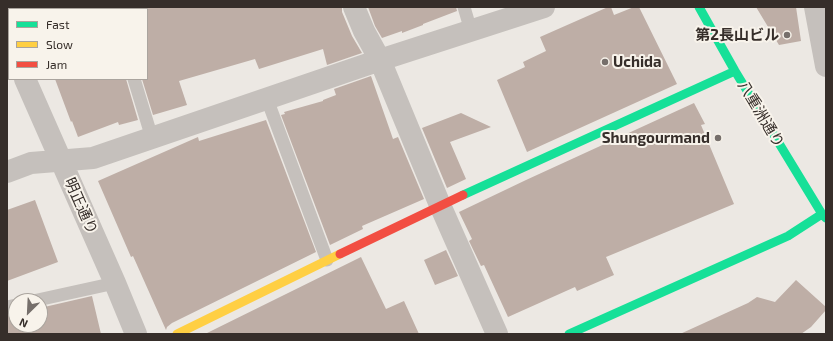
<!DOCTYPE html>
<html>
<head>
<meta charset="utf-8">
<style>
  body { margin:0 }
  #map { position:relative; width:833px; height:341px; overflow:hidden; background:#ece8e3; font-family:"Exo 2",sans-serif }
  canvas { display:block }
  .frame { position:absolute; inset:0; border:8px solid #362e2a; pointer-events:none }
  .legend { position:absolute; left:8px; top:8px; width:140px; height:72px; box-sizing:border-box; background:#f8f3eb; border:1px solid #aaa49e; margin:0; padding:5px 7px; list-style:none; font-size:12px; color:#362e2a }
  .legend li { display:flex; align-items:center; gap:8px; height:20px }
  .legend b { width:20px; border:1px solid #aaa49e }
  .north { position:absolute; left:8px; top:293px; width:40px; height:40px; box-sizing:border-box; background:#f8f3eb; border:1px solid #aaa49e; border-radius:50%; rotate:204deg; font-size:11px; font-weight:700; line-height:16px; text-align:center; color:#362e2a }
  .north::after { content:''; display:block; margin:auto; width:14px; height:18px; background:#766f6b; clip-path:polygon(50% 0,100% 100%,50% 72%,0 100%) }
</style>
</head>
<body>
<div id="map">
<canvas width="833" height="341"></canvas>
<div class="frame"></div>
<ul class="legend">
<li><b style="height:5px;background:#16e098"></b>Fast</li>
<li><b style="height:5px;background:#ffcf43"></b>Slow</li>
<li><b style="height:5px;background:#f24e42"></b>Jam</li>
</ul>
<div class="north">N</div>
</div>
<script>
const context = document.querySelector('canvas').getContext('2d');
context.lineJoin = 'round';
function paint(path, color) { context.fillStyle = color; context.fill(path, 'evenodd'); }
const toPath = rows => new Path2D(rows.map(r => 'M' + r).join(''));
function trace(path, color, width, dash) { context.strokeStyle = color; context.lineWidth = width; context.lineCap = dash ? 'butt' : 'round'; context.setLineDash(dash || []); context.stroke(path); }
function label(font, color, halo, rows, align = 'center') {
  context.font = font + ' "Exo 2","Noto Sans JP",sans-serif'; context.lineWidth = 4; context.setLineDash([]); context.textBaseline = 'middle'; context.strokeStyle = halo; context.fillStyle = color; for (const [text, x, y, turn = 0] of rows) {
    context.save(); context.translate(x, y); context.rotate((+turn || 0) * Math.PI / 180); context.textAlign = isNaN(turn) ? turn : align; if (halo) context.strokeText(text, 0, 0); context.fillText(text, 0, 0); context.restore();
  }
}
const building = toPath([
  [147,7,342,7,342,12,352,36,362,53,327,65,323,49,259,69,255,59,179,81,187,105,153,115,142,79,147,79],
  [368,7,456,7,457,11,423,24,423,25,402,33,402,31,382,38,375,26],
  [608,7,611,7,614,15,634,7,639,7,677,84,527,152,497,80,525,67,523,62,546,51,540,37],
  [756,7,796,7,801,41,779,45],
  [371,76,393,139,398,137,424,199,362,226,363,229,330,245,281,115,285,114,284,112,323,101,323,100,336,95,334,89],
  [55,79,126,79,138,120,119,125,118,122,78,137,72,121,71,122],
  [694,103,705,124,701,125,734,204,606,257,614,275,577,291,575,287,508,317,484,265,481,266,469,241,472,239,459,212,526,180],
  [461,113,491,127,450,142,466,179,447,188,422,128],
  [266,120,316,252,172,323,167,327,166,330,133,256,131,257,98,181,198,137,199,141],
  [35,200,58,262,7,281,7,210],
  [446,250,458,276,435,285,424,260],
  [361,257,386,309,404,301,419,334,205,334],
  [796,280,826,307,826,310,811,327,801,334,680,334,748,303,757,297,775,302],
  [92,296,101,334,7,334,7,316,16,314,16,325,40,325,40,308]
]);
const lane = toPath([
  [113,7,113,9],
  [464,7,471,31],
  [134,79,152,138],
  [267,99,327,260],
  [33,301,115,283],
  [7,307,16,305]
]);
const street = toPath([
  [354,7,364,31,380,60,440,205,497,334],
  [815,7,826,66],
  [7,39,9,44],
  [25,79,115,283,136,334],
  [7,172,31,163,93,158,380,60,544,7]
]);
const fast = toPath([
  [699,7,735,71,822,214,826,218],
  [463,195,735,71],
  [569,334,788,236,822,214]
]);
const slow = toPath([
  [177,334,340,254]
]);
const jam = toPath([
  [340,254,463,195]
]);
const markers = [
  [787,35,4,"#766f6b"],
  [605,62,4,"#766f6b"],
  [718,138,4,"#766f6b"]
];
const poiNames = [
  ["第2長山ビル",779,35],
  ["Uchida",613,62,"left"],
  ["Shungourmand",710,138]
];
const streetNames = [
  ["八重洲通り",761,114,59],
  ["明正通り",81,206,66]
];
paint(building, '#beaea6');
trace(lane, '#c5c0bc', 13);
trace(street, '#c5c0bc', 22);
trace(fast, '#16e098', 9);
trace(slow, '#ffcf43', 9);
trace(jam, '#f24e42', 9);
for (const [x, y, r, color] of markers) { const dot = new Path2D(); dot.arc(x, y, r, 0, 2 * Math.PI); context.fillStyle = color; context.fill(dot); trace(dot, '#f8f3eb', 1.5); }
label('bold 15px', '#362e2a', '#f8f3eb', poiNames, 'right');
label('15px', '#362e2a', '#f8f3eb', streetNames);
</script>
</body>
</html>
